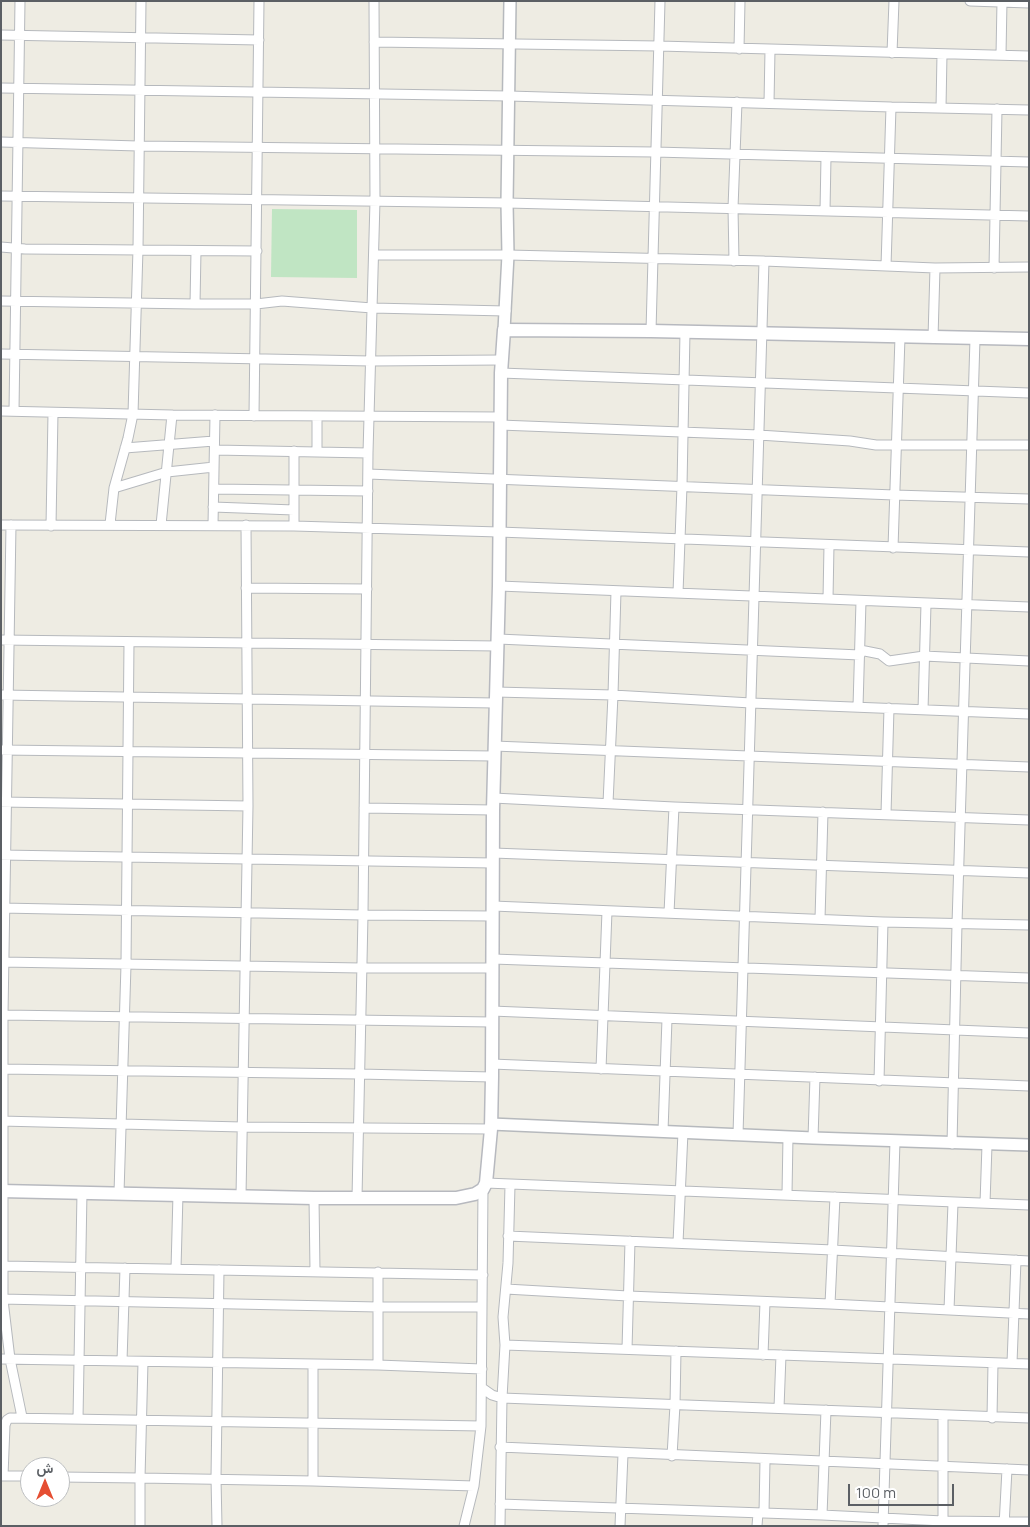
<!DOCTYPE html>
<html>
<head>
<meta charset="utf-8">
<style>
  body { margin:0 }
  #map { position:relative; width:1030px; height:1527px; overflow:hidden; background:#eeece3; font-family:Manrope,Vazirmatn,sans-serif }
  canvas { display:block }
  .frame { position:absolute; inset:0; border:2px solid #5b5f64; pointer-events:none }
  .north { position:absolute; left:20px; top:1457px; width:50px; height:50px; box-sizing:border-box; background:#fff; border:1px solid #bdbfc1; border-radius:50%; rotate:0deg; font-size:14px; font-weight:700; line-height:20px; text-align:center; color:#5b5f64 }
  .north::after { content:''; display:block; margin:auto; width:18px; height:22px; background:#e54e32; clip-path:polygon(50% 0,100% 100%,50% 72%,0 100%) }
  .scale { position:absolute; left:848px; top:1484px; width:106px; height:22px; box-sizing:border-box; border:2px solid #5b5f64; border-top:0; padding-left:6px; font-size:15px; line-height:18px; white-space:nowrap; color:#5b5f64; -webkit-text-stroke:4px #fff; paint-order:stroke }
</style>
</head>
<body>
<div id="map">
<canvas width="1030" height="1527"></canvas>
<div class="frame"></div>
<div class="north">ش</div>
<div class="scale">100 m</div>
</div>
<script>
const context = document.querySelector('canvas').getContext('2d');
context.lineJoin = 'round';
function paint(path, color) { context.fillStyle = color; context.fill(path, 'evenodd'); }
const toPath = rows => new Path2D(rows.map(r => 'M' + r).join(''));
function trace(path, color, width, dash) { context.strokeStyle = color; context.lineWidth = width; context.lineCap = dash ? 'butt' : 'round'; context.setLineDash(dash || []); context.stroke(path); }
const green = toPath([
  [272,209,357,210,357,278,271,277]
]);
const minor = toPath([
  [970,1,1029,3],
  [1,35,259,40],
  [374,42,659,46,1029,56],
  [739,49,740,1],
  [892,53,894,1],
  [1001,55,1002,1],
  [1,88,509,96,891,107,1029,110],
  [769,103,770,50],
  [941,108,942,54],
  [1,142,138,146,655,152,1029,162],
  [1,196,507,203,1029,216],
  [825,211,826,157],
  [1,247,25,249,257,251],
  [374,255,508,255,764,261,935,268,1029,267],
  [734,261,733,208,737,102],
  [886,266,891,107],
  [994,268,997,109],
  [1,301,195,304,256,304,282,301,372,308,506,311],
  [195,304,196,251],
  [651,331,660,1],
  [933,338,935,268],
  [1,354,371,361,501,360],
  [501,373,1029,393],
  [1,411,172,415,500,417],
  [14,411,20,1],
  [254,416,259,1],
  [317,416,317,452],
  [500,425,759,435,850,441,876,445,1029,445],
  [125,448,214,441],
  [215,450,368,453],
  [368,474,894,495,1029,499],
  [114,488,167,472,214,467],
  [214,489,368,491],
  [213,507,294,510],
  [110,524,114,488,128,438,133,414,138,249,141,1],
  [1,525,294,526,499,532,1029,552],
  [11,525,3,1015,3,1300,10,1359,22,1417],
  [161,525,172,415],
  [213,525,215,415],
  [51,526,53,413],
  [294,526,294,451],
  [893,548,900,337],
  [499,586,1029,607],
  [246,588,367,589],
  [678,593,682,486,685,332],
  [828,599,829,545],
  [498,639,860,655],
  [1,640,498,646],
  [860,650,880,654,889,661,924,656,1029,661],
  [496,692,613,695,751,703,1029,714],
  [1,695,495,703],
  [858,707,861,601],
  [923,710,926,604],
  [494,746,1029,767],
  [2,750,494,756],
  [493,798,674,807,1029,820],
  [1,802,248,806,246,525],
  [608,803,613,695,616,591],
  [364,808,493,810],
  [886,814,889,708],
  [493,853,1029,873],
  [1,855,493,863],
  [493,906,883,922,1029,925],
  [1,908,363,915,493,916],
  [669,913,674,807],
  [820,919,823,812],
  [493,959,1029,978],
  [1,962,361,968,493,968],
  [492,1011,1029,1033],
  [3,1015,492,1022],
  [492,1064,1029,1086],
  [1,1069,359,1074,492,1077],
  [601,1069,607,911],
  [879,1081,883,922],
  [1,1121,242,1127,491,1129],
  [663,1131,667,1019],
  [738,1135,764,261],
  [813,1138,815,1077],
  [952,1144,957,924,975,339],
  [486,1183,1029,1205],
  [119,1193,126,965,129,642],
  [787,1194,788,1137],
  [241,1196,248,806],
  [314,1198,315,1271],
  [357,1198,363,915,368,453,375,201,374,1],
  [985,1203,987,1145],
  [508,1236,833,1250,1029,1261],
  [678,1243,683,1132],
  [4,1266,483,1275],
  [176,1269,178,1194],
  [506,1289,628,1296,830,1304,1029,1314],
  [1,1299,378,1307,482,1307],
  [830,1304,835,1197],
  [949,1310,953,1203],
  [505,1345,1029,1364],
  [627,1349,630,1241],
  [763,1355,765,1302],
  [1,1359,378,1365,482,1369],
  [122,1361,125,1268],
  [1012,1363,1016,1260],
  [378,1365,378,1272],
  [482,1388,492,1395,502,1398,1029,1418],
  [779,1408,781,1355],
  [943,1415,943,1521],
  [992,1418,993,1363],
  [78,1419,82,1192],
  [500,1447,1029,1470],
  [672,1456,675,1405,676,1351],
  [1,1476,30,1476],
  [3,1476,5,1425,7,1420,10,1418,481,1426],
  [60,1477,140,1478,143,1362],
  [313,1481,474,1486],
  [500,1504,822,1515,943,1521,1029,1522],
  [764,1513,765,1460],
  [822,1515,826,1410],
  [140,1526,140,1478,313,1481,313,1364],
  [217,1526,216,1478,219,1270],
  [464,1526,474,1486,481,1426,483,1189],
  [500,1526,502,1398,505,1345,503,1317,508,1263,510,1185],
  [620,1526,623,1454],
  [757,1526,758,1513],
  [883,1526,895,1141],
  [1004,1526,1007,1469]
]);
const tertiary = toPath([
  [504,330,508,255,507,203,510,1],
  [491,1124,813,1138,1029,1145]
]);
const secondary = toPath([
  [1,1191,314,1198,456,1198,475,1194,483,1189,486,1183,491,1129,492,1077,493,810,499,586,501,373,504,330,651,331,1029,339]
]);
paint(green, '#c0e5c3');
trace(minor, '#b6b9bd', 11);
trace(tertiary, '#b6b9bd', 14);
trace(secondary, '#b7b9bf', 15);
trace(minor, '#fff', 9);
trace(tertiary, '#fff', 11);
trace(secondary, '#fff', 12);
</script>
</body>
</html>
